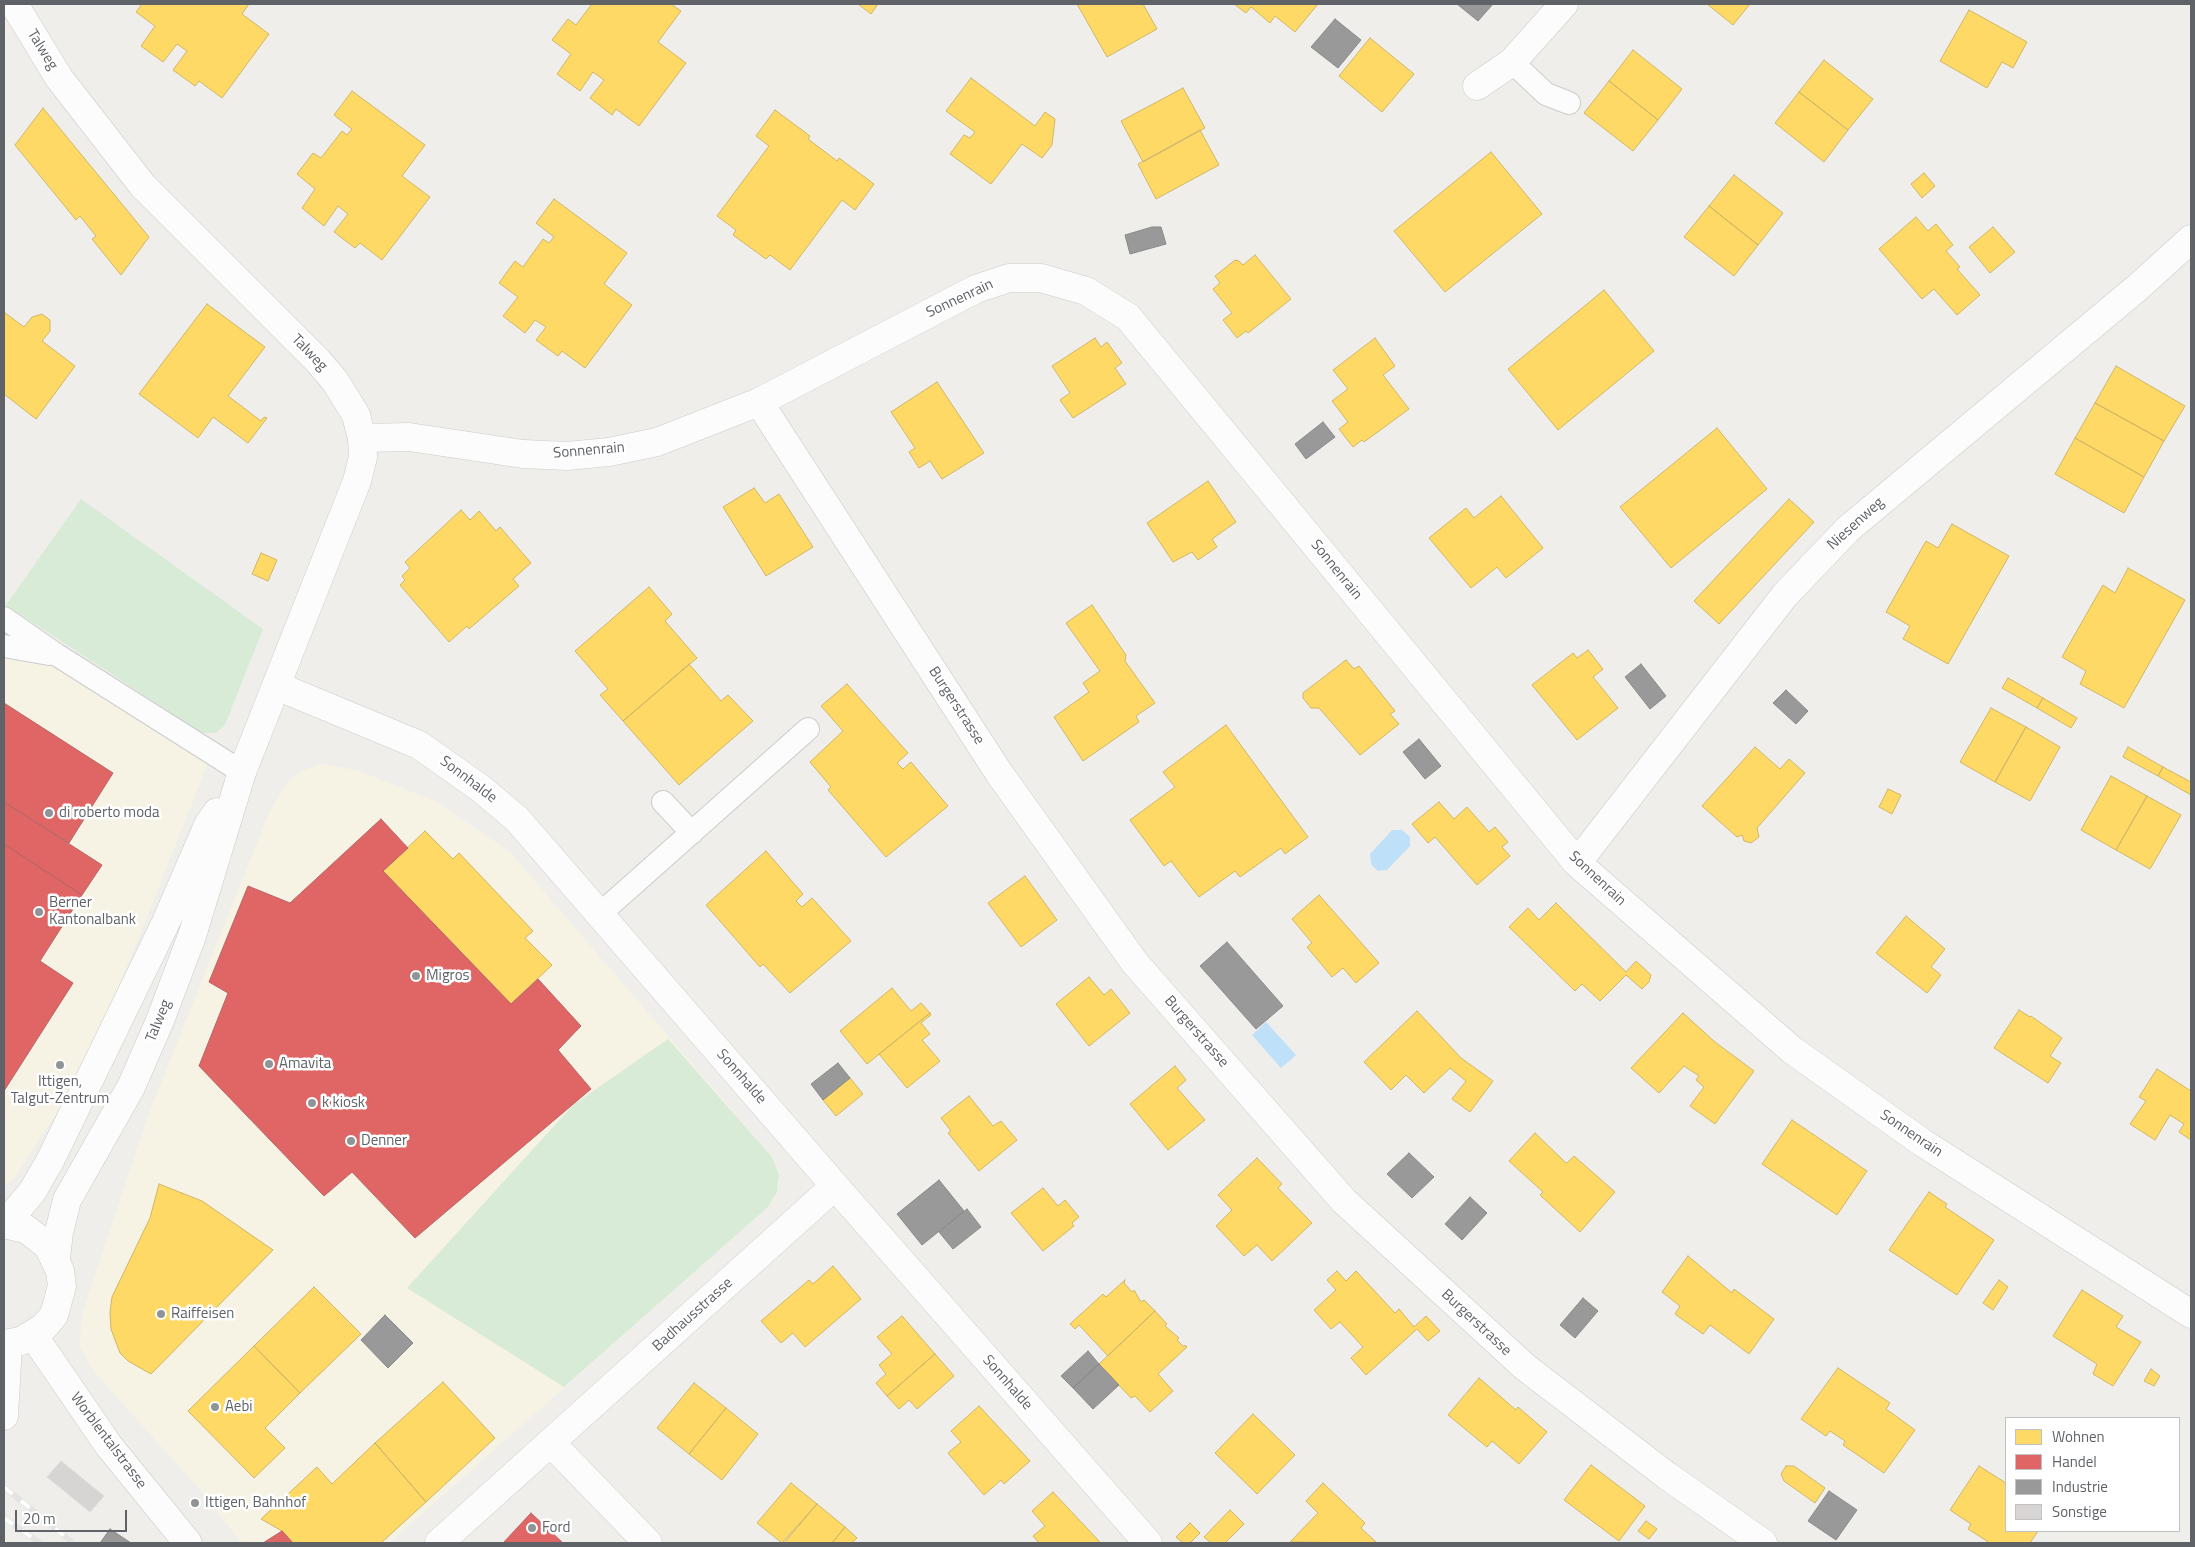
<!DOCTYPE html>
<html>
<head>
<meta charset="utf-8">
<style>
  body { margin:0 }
  #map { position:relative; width:2195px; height:1547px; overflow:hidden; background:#efeeea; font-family:"Titillium Web",sans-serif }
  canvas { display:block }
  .frame { position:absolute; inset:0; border:5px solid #5f6368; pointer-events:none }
  .legend { position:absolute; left:2005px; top:1417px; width:175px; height:115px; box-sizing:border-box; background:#fff; border:1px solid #bfc1c3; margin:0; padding:6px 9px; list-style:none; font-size:15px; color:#5f6368 }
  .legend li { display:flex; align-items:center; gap:10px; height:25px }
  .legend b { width:25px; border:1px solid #bfc1c3 }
  .scale { position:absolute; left:15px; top:1510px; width:112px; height:22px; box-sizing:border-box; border:2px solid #5f6368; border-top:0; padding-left:6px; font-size:15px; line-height:18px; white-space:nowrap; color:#5f6368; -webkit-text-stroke:4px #fff; paint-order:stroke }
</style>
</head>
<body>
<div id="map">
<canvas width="2195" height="1547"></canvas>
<div class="frame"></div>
<ul class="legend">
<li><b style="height:14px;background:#ffd966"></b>Wohnen</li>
<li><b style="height:14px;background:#e06666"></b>Handel</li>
<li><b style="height:14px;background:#999"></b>Industrie</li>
<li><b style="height:14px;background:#d6d5d3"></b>Sonstige</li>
</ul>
<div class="scale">20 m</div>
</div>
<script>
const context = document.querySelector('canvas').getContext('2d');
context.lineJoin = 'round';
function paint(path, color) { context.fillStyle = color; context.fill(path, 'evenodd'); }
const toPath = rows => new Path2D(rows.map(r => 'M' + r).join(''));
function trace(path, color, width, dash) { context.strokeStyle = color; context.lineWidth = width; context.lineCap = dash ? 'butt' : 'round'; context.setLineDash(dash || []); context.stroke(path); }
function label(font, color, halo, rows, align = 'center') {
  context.font = font + ' "Titillium Web",sans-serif'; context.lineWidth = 5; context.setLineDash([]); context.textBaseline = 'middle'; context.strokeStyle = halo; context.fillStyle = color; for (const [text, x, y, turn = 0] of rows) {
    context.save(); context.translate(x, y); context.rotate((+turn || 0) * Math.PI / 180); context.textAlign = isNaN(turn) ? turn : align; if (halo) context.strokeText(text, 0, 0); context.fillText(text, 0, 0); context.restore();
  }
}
const commercial = toPath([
  [4,608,216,743,88,1065,13,1180,4,1185],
  [322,764,356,770,435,801,510,852,772,1157,777,1168,779,1183,773,1201,768,1207,389,1543,242,1543,196,1485,96,1374,79,1346,83,1311,152,1105,268,815,284,787,297,773]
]);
const green = toPath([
  [81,499,263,629,225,725,216,733,202,733,6,605],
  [668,1039,772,1157,779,1175,777,1192,768,1207,564,1387,407,1288,573,1105]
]);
const water = toPath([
  [1392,830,1402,830,1410,837,1410,846,1387,870,1378,871,1371,864,1370,854],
  [1266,1022,1296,1055,1281,1068,1252,1035]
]);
const homes = toPath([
  [142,4,249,4,242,14,269,34,222,98,199,81,195,86,173,70,187,51,177,44,163,62,141,46,155,26,136,12,142,4],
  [592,4,671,4,681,11,658,42,686,63,639,126,616,109,612,115,590,98,604,80,593,72,580,91,557,74,571,54,552,40,568,19,576,25,592,4],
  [858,4,878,4,871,14,858,4],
  [1077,4,1143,4,1157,29,1107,57,1077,4],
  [1234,4,1318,4,1295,32,1275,16,1270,23,1251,7,1246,13,1234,4],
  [1707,4,1750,4,1733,25,1707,4],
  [1969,10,2027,42,2013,68,2002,62,1987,88,1940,61,1969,10],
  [1370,38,1414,74,1382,112,1339,76,1370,38],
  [1633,50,1682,89,1658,120,1609,81,1633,50],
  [1824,60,1873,99,1848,130,1799,92,1824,60],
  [971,78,1035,126,1045,112,1055,119,1052,145,1042,158,1022,144,991,184,950,154,964,135,970,138,975,132,946,111,971,78],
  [1609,81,1658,120,1633,151,1584,113,1609,81],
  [1183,88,1205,128,1143,162,1121,121,1183,88],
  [352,91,425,145,402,176,430,197,382,260,360,243,355,248,334,232,348,214,338,206,324,226,302,208,315,189,297,174,313,153,321,158,342,131,347,135,352,129,334,115,352,91],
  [1799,92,1848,130,1824,162,1775,123,1799,92],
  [43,108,149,237,121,275,92,239,96,236,80,216,76,220,15,145,43,108],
  [775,110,810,136,808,139,837,161,839,158,874,184,855,210,842,200,790,270,770,255,766,259,733,235,736,230,717,216,769,146,756,136,775,110],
  [1200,130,1219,165,1156,199,1138,164,1200,130],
  [1491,152,1542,214,1445,292,1394,231,1491,152],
  [1924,173,1935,186,1922,198,1911,184,1924,173],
  [1734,175,1783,213,1758,245,1709,206,1734,175],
  [554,199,627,253,604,284,632,305,585,368,562,351,558,356,536,340,546,327,535,320,525,333,503,316,518,297,499,283,515,261,523,267,543,239,549,243,554,237,536,223,554,199],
  [1709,206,1758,245,1734,276,1684,237,1709,206],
  [1916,217,1928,231,1936,224,1953,245,1946,251,1960,267,1957,269,1980,295,1957,315,1934,289,1922,299,1879,249,1916,217],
  [1993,227,2015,252,1990,273,1969,247,1993,227],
  [1255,255,1291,299,1248,333,1246,331,1237,338,1223,320,1232,313,1213,289,1220,283,1215,276,1235,260,1239,261,1243,265,1255,255],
  [1604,290,1654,351,1558,430,1508,369,1604,290],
  [207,304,265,347,228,396,261,421,264,417,267,418,248,443,213,417,198,438,139,394,207,304],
  [4,312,24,327,32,317,42,314,50,320,50,331,42,341,75,366,36,419,4,394,4,312],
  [1095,338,1101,347,1107,342,1122,363,1115,368,1126,384,1073,418,1060,400,1070,393,1052,366,1095,338],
  [1375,338,1395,366,1383,375,1409,409,1364,442,1362,440,1353,447,1339,429,1348,422,1332,401,1348,389,1333,370,1375,338],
  [2116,366,2185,406,2164,441,2095,403,2116,366],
  [937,382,984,453,942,479,930,461,919,468,909,452,915,448,891,412,937,382],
  [2095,403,2164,441,2144,477,2075,438,2095,403],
  [1717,428,1767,489,1671,568,1620,507,1717,428],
  [2075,438,2144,477,2124,513,2055,474,2075,438],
  [1208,481,1236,522,1212,539,1217,547,1198,560,1192,552,1173,562,1147,523,1208,481],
  [754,488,765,503,779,494,813,547,766,576,723,507,754,488],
  [1501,496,1543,548,1506,578,1497,567,1471,588,1429,538,1466,508,1474,518,1501,496],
  [1789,499,1814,522,1719,624,1694,601,1789,499],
  [461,510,470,520,479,511,496,531,500,527,531,563,513,579,519,586,469,629,467,626,449,642,400,585,405,580,402,576,410,568,405,562,461,510],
  [1952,524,2009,556,1948,664,1903,639,1910,626,1886,612,1926,541,1938,548,1952,524],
  [261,553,277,560,268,581,252,574,261,553],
  [2128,568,2185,600,2124,708,2080,684,2086,671,2062,657,2103,585,2115,593,2128,568],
  [649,587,672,614,665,621,697,658,623,721,600,695,608,689,575,651,649,587],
  [1092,605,1126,655,1125,661,1155,703,1136,716,1139,722,1083,761,1054,717,1089,692,1083,683,1100,671,1066,623,1092,605],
  [1588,650,1603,669,1593,677,1618,708,1577,740,1532,685,1573,653,1577,658,1588,650],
  [1346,660,1354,669,1359,666,1395,711,1390,714,1399,724,1360,755,1319,708,1311,708,1303,698,1303,693,1346,660],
  [689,664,721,701,728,695,753,721,679,785,623,721,689,664],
  [2008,678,2043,698,2037,708,2002,688,2008,678],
  [847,684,908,753,897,763,903,769,911,762,948,806,886,857,828,790,831,787,810,762,843,731,821,706,847,684],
  [2043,698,2077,718,2071,728,2037,708,2043,698],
  [1991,708,2026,727,1995,782,1960,762,1991,708],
  [1226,725,1308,837,1285,854,1281,848,1240,877,1235,871,1199,897,1171,861,1164,866,1130,820,1175,787,1163,772,1226,725],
  [2026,727,2060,747,2030,801,1995,782,2026,727],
  [1755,747,1780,769,1789,759,1805,773,1757,828,1759,837,1751,843,1744,841,1742,835,1737,837,1702,806,1755,747],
  [2128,747,2163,767,2158,776,2123,757,2128,747],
  [2163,767,2191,782,2191,795,2158,776,2163,767],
  [2111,776,2147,796,2116,850,2081,830,2111,776],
  [1888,789,1901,795,1892,814,1879,807,1888,789],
  [2147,796,2181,815,2150,869,2116,850,2147,796],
  [1439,802,1454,819,1467,807,1489,832,1495,827,1508,842,1502,847,1510,856,1477,885,1435,837,1428,843,1412,824,1439,802],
  [425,831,453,859,459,853,533,931,525,938,552,965,511,1004,383,871,425,831],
  [766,851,803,894,796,901,802,907,812,898,851,941,790,993,763,964,760,967,706,905,766,851],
  [1025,876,1057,920,1021,947,988,903,1025,876],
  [1319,895,1379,963,1356,983,1343,968,1332,977,1307,947,1312,943,1292,919,1319,895],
  [1556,903,1626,972,1636,961,1651,975,1649,982,1642,989,1626,975,1600,1001,1582,984,1575,991,1509,927,1528,908,1539,920,1556,903],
  [1906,916,1945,949,1931,967,1941,975,1927,993,1876,953,1906,916],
  [1089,977,1104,995,1111,989,1130,1013,1089,1046,1056,1004,1089,977],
  [892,988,911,1011,921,1003,930,1013,867,1064,840,1031,892,988],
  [2019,1010,2030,1017,2031,1016,2062,1038,2050,1056,2061,1063,2048,1083,1994,1048,2019,1010],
  [1417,1011,1461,1058,1493,1081,1470,1112,1452,1099,1466,1081,1450,1068,1424,1093,1406,1075,1391,1090,1364,1062,1417,1011],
  [930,1013,931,1015,921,1023,930,1034,922,1040,940,1061,907,1088,879,1054,930,1013],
  [1683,1013,1715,1042,1754,1071,1715,1124,1690,1106,1704,1087,1696,1080,1699,1076,1684,1066,1659,1093,1631,1068,1683,1013],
  [1175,1066,1186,1080,1177,1088,1205,1120,1168,1150,1130,1104,1175,1066],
  [2157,1069,2191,1091,2191,1140,2179,1132,2184,1124,2170,1115,2155,1140,2130,1124,2146,1101,2139,1097,2157,1069],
  [850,1078,863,1094,836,1116,823,1100,850,1078],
  [969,1096,993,1126,1001,1121,1017,1140,979,1171,948,1133,951,1131,941,1118,969,1096],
  [1792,1120,1867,1171,1837,1215,1762,1164,1792,1120],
  [1535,1133,1565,1162,1567,1163,1574,1156,1615,1192,1580,1232,1540,1195,1543,1192,1509,1161,1535,1133],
  [1257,1158,1282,1184,1278,1188,1312,1223,1272,1261,1257,1245,1244,1256,1216,1226,1232,1210,1218,1195,1257,1158],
  [159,1184,202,1201,273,1250,151,1374,128,1361,120,1353,111,1329,110,1312,112,1297,150,1218,159,1184],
  [1043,1188,1058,1206,1065,1200,1079,1217,1072,1223,1074,1226,1043,1251,1011,1213,1043,1188],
  [1929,1192,1947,1204,1945,1207,1994,1240,1957,1295,1889,1250,1929,1192],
  [1688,1256,1732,1293,1734,1289,1774,1319,1749,1354,1710,1325,1703,1334,1675,1314,1680,1306,1662,1292,1688,1256],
  [833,1266,861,1299,805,1347,793,1333,781,1343,761,1321,809,1280,813,1284,833,1266],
  [1337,1271,1346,1281,1356,1271,1395,1313,1399,1309,1414,1327,1426,1316,1440,1331,1428,1341,1417,1329,1366,1375,1351,1358,1363,1347,1340,1322,1331,1329,1314,1310,1336,1290,1327,1280,1337,1271],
  [1125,1280,1124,1283,1132,1292,1134,1290,1141,1302,1144,1300,1155,1311,1108,1356,1079,1325,1075,1329,1070,1324,1103,1294,1106,1297,1125,1280],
  [1999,1280,2008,1287,1993,1310,1983,1303,1999,1280],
  [314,1287,361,1334,300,1393,254,1346,314,1287],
  [2082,1290,2123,1316,2116,1327,2141,1342,2113,1386,2093,1374,2097,1364,2053,1336,2082,1290],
  [1155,1311,1167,1324,1165,1326,1179,1338,1177,1340,1184,1347,1185,1345,1187,1347,1158,1374,1173,1391,1150,1412,1135,1396,1131,1398,1099,1364,1155,1311],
  [902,1316,935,1354,887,1396,876,1383,886,1374,879,1365,892,1354,877,1337,902,1316],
  [254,1346,300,1393,265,1428,285,1448,254,1478,188,1411,254,1346],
  [935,1354,954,1376,917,1409,909,1400,899,1409,887,1396,935,1354],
  [1838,1368,1890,1403,1886,1409,1915,1430,1884,1473,1843,1445,1845,1441,1830,1431,1826,1436,1801,1419,1838,1368],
  [2151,1369,2160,1376,2154,1386,2144,1381,2151,1369],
  [1479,1378,1516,1410,1518,1407,1547,1432,1519,1464,1492,1441,1487,1447,1448,1415,1479,1378],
  [443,1382,495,1438,426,1502,375,1443,443,1382],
  [694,1383,726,1408,689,1454,657,1428,694,1383],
  [979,1406,1030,1461,1004,1484,1001,1480,984,1495,948,1453,961,1442,951,1431,979,1406],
  [726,1408,758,1434,722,1480,689,1454,726,1408],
  [1253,1414,1295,1455,1257,1494,1215,1453,1253,1414],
  [375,1443,426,1502,381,1543,293,1543,282,1531,261,1519,317,1467,332,1484,375,1443],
  [1591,1465,1645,1506,1619,1541,1564,1500,1591,1465],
  [1786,1466,1794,1466,1825,1488,1815,1503,1784,1481,1781,1474,1786,1466],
  [1979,1466,2006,1483,2006,1531,2038,1531,2030,1543,1990,1543,1968,1529,1971,1524,1950,1510,1979,1466],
  [791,1483,817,1504,782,1543,757,1523,791,1483],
  [1323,1483,1365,1523,1361,1528,1377,1543,1290,1542,1318,1513,1306,1501,1323,1483],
  [1053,1492,1098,1540,1100,1543,1039,1543,1033,1536,1045,1526,1032,1511,1053,1492],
  [817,1504,845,1527,832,1543,784,1543,817,1504],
  [1230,1510,1244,1524,1225,1543,1211,1543,1204,1537,1230,1510],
  [1646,1521,1657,1529,1649,1539,1638,1531,1646,1521],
  [1190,1523,1200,1533,1190,1543,1183,1543,1176,1537,1190,1523],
  [845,1527,857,1538,852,1543,832,1543,845,1527]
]);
const shops = toPath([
  [4,703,113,773,69,843,4,802,4,703],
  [4,802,102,865,82,895,4,844,4,802],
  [381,819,408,848,383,871,511,1004,538,979,581,1026,558,1050,591,1089,415,1238,352,1172,324,1196,199,1066,228,993,209,982,248,886,290,903,381,819],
  [4,844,82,895,40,961,73,983,4,1091,4,844],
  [531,1513,563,1543,503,1543,531,1513],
  [282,1531,293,1543,263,1543,282,1531]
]);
const industry = toPath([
  [1457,4,1493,4,1478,21,1457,4],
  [1335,19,1361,40,1338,68,1311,47,1335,19],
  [1152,227,1161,227,1166,244,1130,254,1125,235,1152,227],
  [1323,422,1335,437,1306,459,1295,444,1323,422],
  [1641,664,1666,696,1650,709,1625,677,1641,664],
  [1786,690,1808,711,1796,724,1773,703,1786,690],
  [1419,739,1441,766,1425,779,1403,752,1419,739],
  [1227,942,1283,1006,1256,1029,1200,966,1227,942],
  [838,1063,850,1078,823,1100,811,1084,838,1063],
  [1409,1153,1434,1177,1412,1198,1387,1174,1409,1153],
  [939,1180,964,1211,922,1245,897,1214,939,1180],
  [1470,1197,1487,1213,1462,1240,1445,1224,1470,1197],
  [967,1209,981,1227,953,1249,939,1232,967,1209],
  [1583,1298,1598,1311,1575,1338,1560,1325,1583,1298],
  [385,1315,413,1343,388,1368,361,1340,385,1315],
  [1088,1351,1099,1364,1073,1388,1061,1376,1088,1351],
  [1099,1364,1119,1385,1093,1409,1073,1388,1099,1364],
  [1829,1491,1857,1510,1836,1540,1808,1521,1829,1491],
  [110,1529,131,1543,100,1543,110,1529]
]);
const building = toPath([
  [61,1461,104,1496,90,1512,47,1477,61,1461]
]);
const lane = toPath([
  [1512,62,1546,94,1569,103],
  [4,618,57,655,242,772],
  [4,646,49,654],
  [663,802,692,833],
  [601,913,808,729]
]);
const street = toPath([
  [1477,86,1512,62,1564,4],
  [759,402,999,773,1135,963,1344,1201,1525,1367,1666,1475,1763,1543],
  [362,438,409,437,523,454,567,456,609,452,657,442,759,402,976,289,1009,278,1041,278,1086,291,1128,317,1577,863,1792,1050,1923,1143,2191,1314],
  [277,686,419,745,480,788,517,819,835,1186,1148,1543],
  [1577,863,1785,595,1848,529,2137,288,2191,239],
  [551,1443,648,1543],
  [439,1543,835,1186]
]);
const secondary = toPath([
  [14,4,59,78,143,186,318,361,335,381,356,415,362,438,363,457,357,481,242,772,192,936,159,1023,131,1087,67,1200,59,1232,56,1258],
  [4,1224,26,1229,48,1246,60,1271,62,1286,54,1315,44,1327,21,1341,4,1344],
  [5,1224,32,1192,50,1161,166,922,208,825,217,812],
  [33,1335,109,1446,188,1543],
  [4,1416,8,1344]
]);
const rail = toPath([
  [4,1487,73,1543],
  [4,1518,40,1543]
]);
const markers = [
  [49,813,5,"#919496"],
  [39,912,5,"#919496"],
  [416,976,5,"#919496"],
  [269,1064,5,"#919496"],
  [60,1065,5,"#919496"],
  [312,1103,5,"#919496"],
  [351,1141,5,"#919496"],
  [161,1314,5,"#919496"],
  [215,1407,5,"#919496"],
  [195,1503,5,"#919496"],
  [532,1528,5,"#919496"]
];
const streetNames = [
  ["Talweg",42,50,58],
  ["Sonnenrain",960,299,-25],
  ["Talweg",309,353,46],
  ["Sonnenrain",589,451,-5],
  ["Niesenweg",1856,524,-42],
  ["Sonnenrain",1336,570,51],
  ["Burgerstrasse",956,706,57],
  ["Sonnhalde",468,780,37],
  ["Sonnenrain",1597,879,43],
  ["Talweg",159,1021,-68],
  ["Burgerstrasse",1196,1032,49],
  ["Sonnhalde",741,1077,49],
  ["Sonnenrain",1911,1134,34],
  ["Badhausstrasse",693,1315,-42],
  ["Burgerstrasse",1476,1323,43],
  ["Sonnhalde",1007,1383,49],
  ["Worblentalstrasse",108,1441,53]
];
const poiNames = [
  ["di roberto moda",59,813],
  ["Berner",49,903],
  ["Kantonalbank",49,920],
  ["Migros",426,976],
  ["Amavita",279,1064],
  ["Ittigen,",60,1082,"center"],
  ["Talgut-Zentrum",60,1099,"center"],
  ["k kiosk",322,1103],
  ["Denner",361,1141],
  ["Raiffeisen",171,1314],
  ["Aebi",225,1407],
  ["Ittigen, Bahnhof",205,1503],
  ["Ford",542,1528]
];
paint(commercial, '#f7f3e4');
paint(green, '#d8ebd6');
paint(water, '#bfe0f9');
paint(homes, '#ffd966');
trace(homes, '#cfb667', 1);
paint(shops, '#e06666');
trace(shops, '#b96567', 1);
paint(industry, '#999');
trace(industry, '#88898a', 1);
paint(building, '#d6d5d3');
trace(building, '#deddd9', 1);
trace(lane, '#cbcccc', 24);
trace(street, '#cbcccc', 29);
trace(secondary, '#cacacb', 29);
trace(lane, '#fdfcfc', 22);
trace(street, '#fdfcfc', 28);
trace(secondary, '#fdfcfc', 28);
trace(rail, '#e4e4e4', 5.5);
trace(rail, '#fff', 4, [11]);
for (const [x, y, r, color] of markers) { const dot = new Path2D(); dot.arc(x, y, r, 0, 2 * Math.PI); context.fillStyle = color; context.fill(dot); trace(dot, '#fff', 2); }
label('15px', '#5f6368', '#fff', streetNames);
label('15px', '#5f6368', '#fff', poiNames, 'left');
</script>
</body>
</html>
